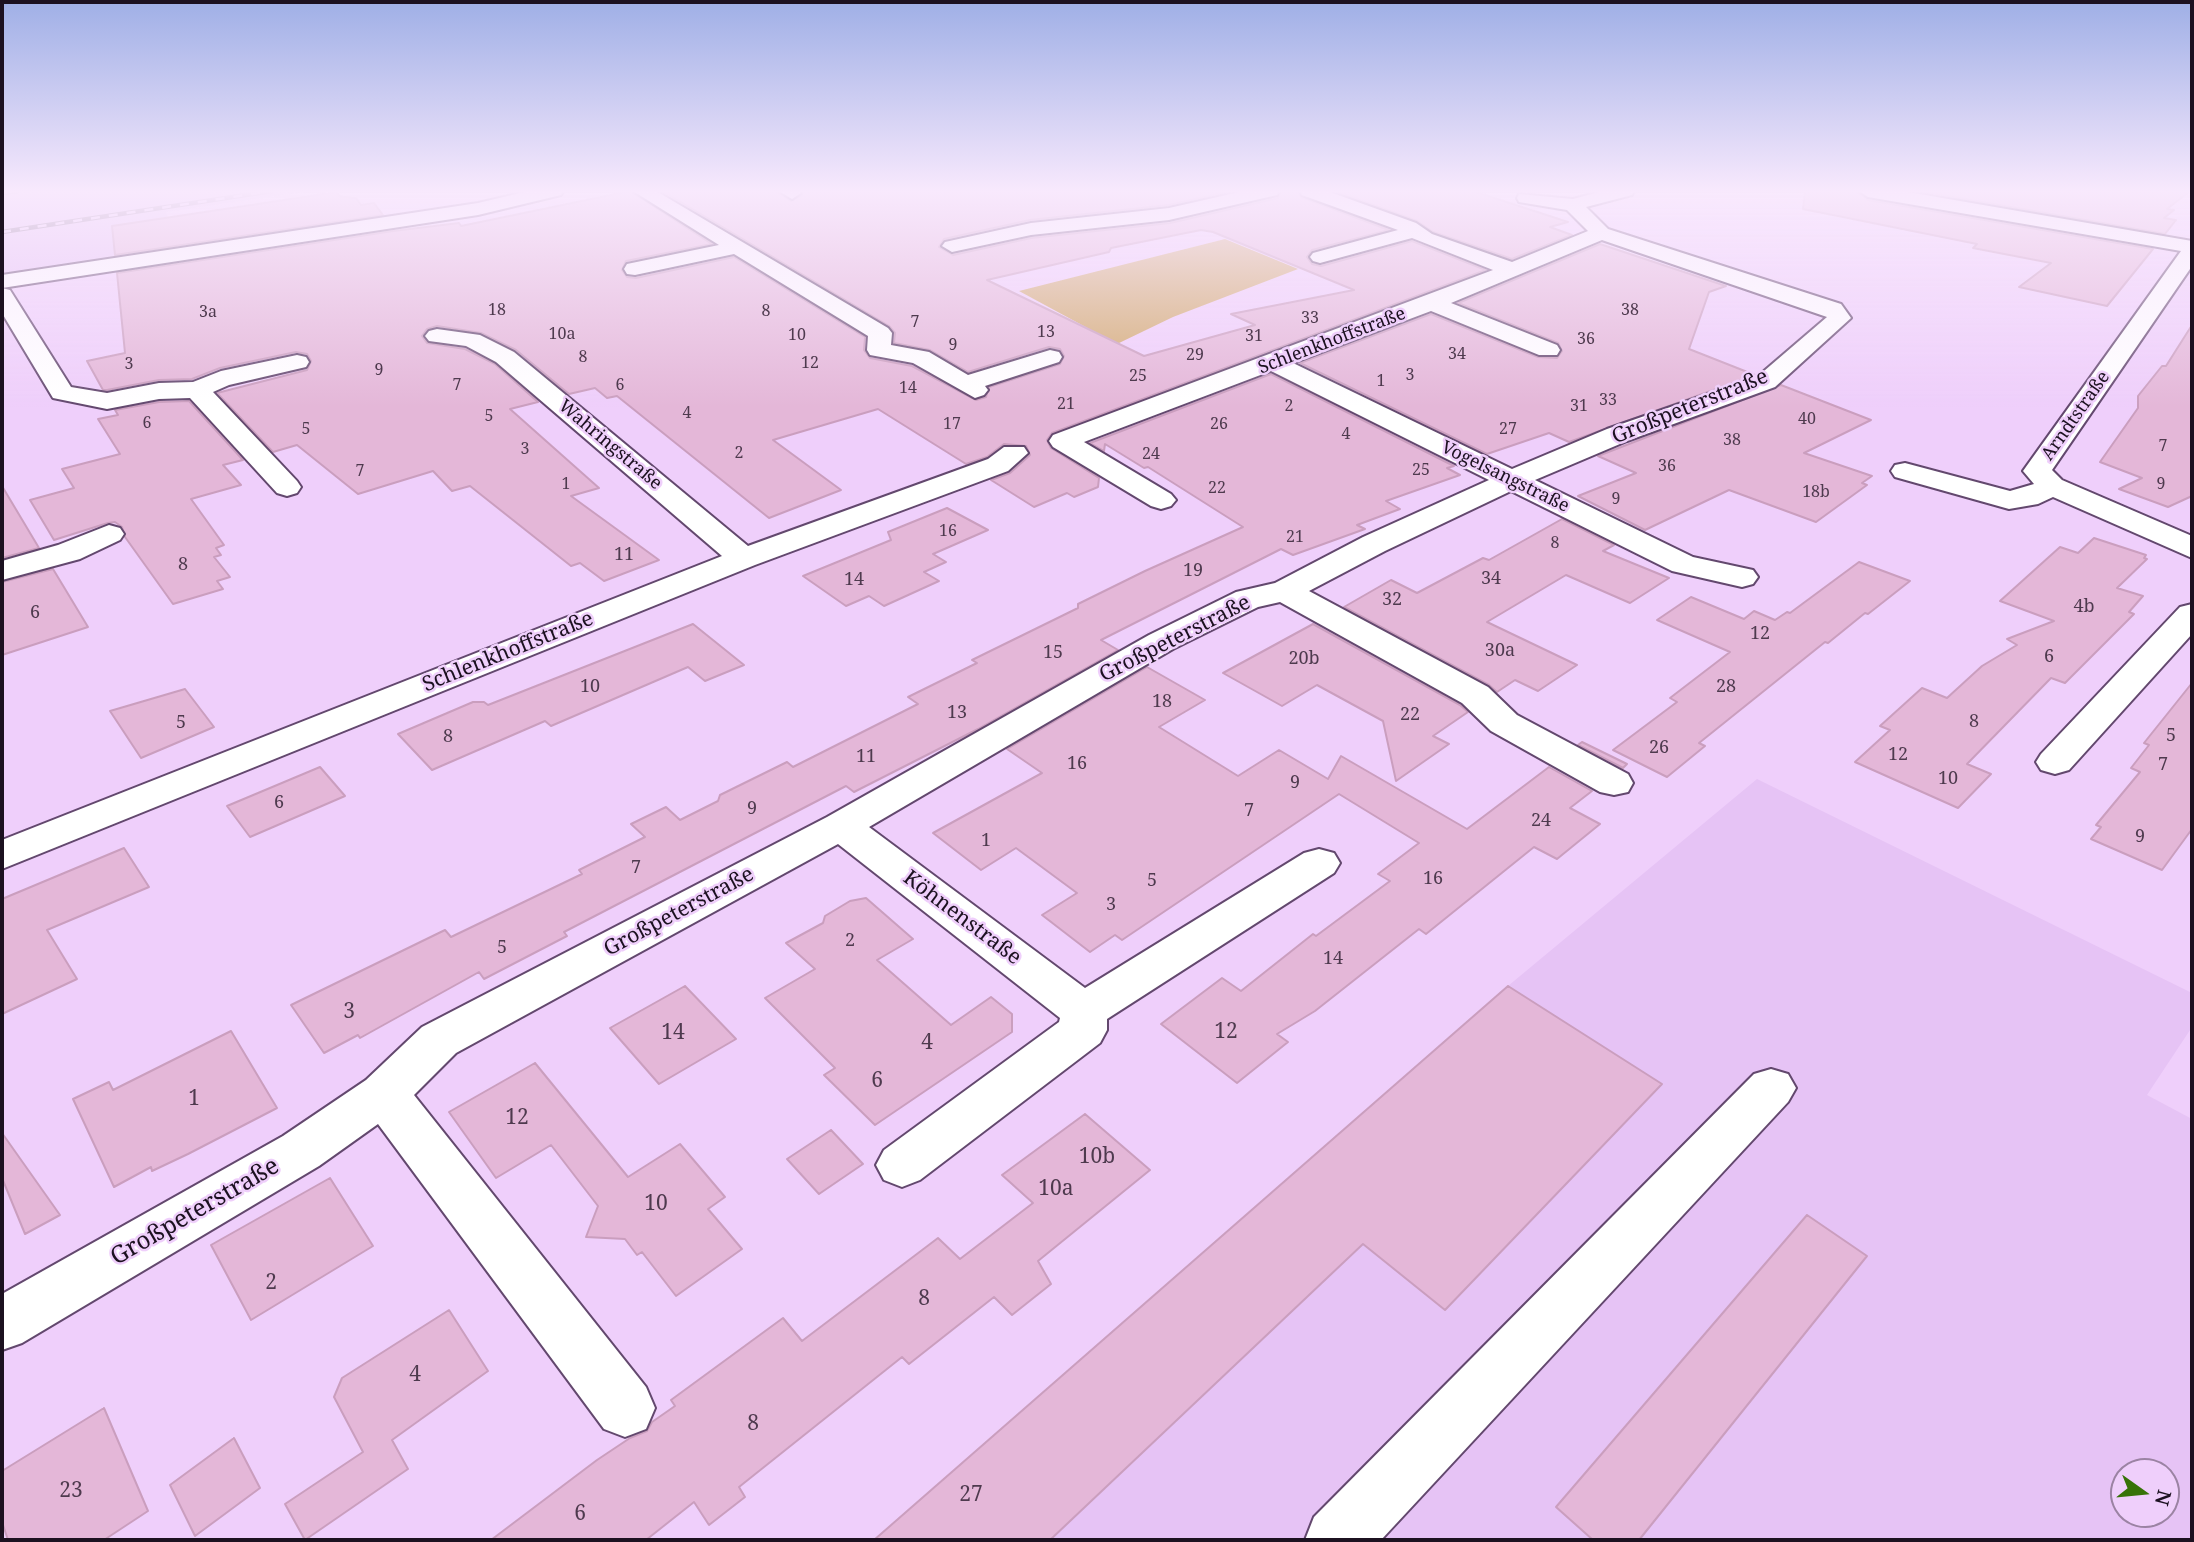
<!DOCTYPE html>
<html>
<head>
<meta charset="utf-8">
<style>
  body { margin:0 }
  #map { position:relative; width:2194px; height:1542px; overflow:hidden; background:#efcffb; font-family:"Noto Serif",serif }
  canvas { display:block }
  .frame { position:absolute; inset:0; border:4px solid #1c1120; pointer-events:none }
  .north { position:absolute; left:2110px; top:1458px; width:70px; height:70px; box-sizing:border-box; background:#efcffb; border:2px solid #9b83a3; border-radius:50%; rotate:105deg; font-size:19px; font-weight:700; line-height:28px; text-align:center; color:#1c1120 }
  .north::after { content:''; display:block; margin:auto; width:24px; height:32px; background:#377308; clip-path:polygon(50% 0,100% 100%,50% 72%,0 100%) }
</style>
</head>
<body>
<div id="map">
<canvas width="2194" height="1542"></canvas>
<div class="frame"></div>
<div class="north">N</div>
</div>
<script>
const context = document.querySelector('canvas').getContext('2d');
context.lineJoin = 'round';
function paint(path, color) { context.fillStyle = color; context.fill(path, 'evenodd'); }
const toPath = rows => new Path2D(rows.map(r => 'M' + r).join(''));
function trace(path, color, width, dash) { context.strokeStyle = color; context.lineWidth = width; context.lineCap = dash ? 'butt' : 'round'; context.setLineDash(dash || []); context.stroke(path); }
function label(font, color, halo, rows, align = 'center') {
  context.font = font + ' "Noto Serif",serif'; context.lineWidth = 5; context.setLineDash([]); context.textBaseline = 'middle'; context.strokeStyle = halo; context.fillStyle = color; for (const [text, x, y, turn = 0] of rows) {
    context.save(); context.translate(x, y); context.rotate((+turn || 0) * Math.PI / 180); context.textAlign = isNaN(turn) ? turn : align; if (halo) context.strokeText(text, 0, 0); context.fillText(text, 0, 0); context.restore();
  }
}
const built = toPath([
  [2,191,311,191,166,212,176,248,2,275],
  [1757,779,2192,993,2192,1027,2147,1095,2192,1119,2192,1540,874,1540,1508,986],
  [2124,1472,2166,1472,2166,1514,2124,1514]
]);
const green = toPath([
  [1225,239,1298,269,1173,317,1117,344,1019,291]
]);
const building = toPath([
  [630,191,712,244,626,261,622,270,627,277,636,278,734,257,865,337,864,350,870,358,912,366,976,400,986,397,989,387,1060,364,1064,356,1060,349,1049,347,968,372,930,350,894,343,895,333,889,326,662,191,776,191,791,201,802,195,803,191,1231,191,1169,205,1030,220,944,239,939,247,953,255,1031,238,1170,223,1278,198,1281,191,1298,191,1301,197,1389,230,1312,250,1307,257,1312,264,1321,266,1412,241,1486,270,1052,433,1047,440,1051,448,1099,478,1098,487,1074,497,1067,493,1034,507,991,480,1010,473,1030,455,1026,446,1004,444,987,457,966,464,878,409,773,440,841,490,769,518,617,396,607,398,595,388,569,394,516,350,481,333,437,326,427,329,422,336,427,343,465,349,495,364,538,402,510,409,599,488,571,496,659,560,604,581,580,563,571,566,470,486,452,491,433,471,358,494,297,445,273,452,217,393,307,370,311,361,307,354,296,352,220,368,192,379,159,380,107,390,103,390,87,361,125,353,117,273,393,231,459,223,461,226,630,191],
  [1201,230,1213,232,1354,290,1231,314,1255,325,1144,356,987,280,1109,252,1111,248,1201,230],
  [1335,191,1473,191,1568,222,1550,227,1572,235,1512,259,1433,232,1417,221,1335,191],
  [1805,191,1856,191,1868,200,2153,249,2107,306,2019,287,2051,263,1973,248,1977,244,1803,209,1805,191],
  [1919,191,2190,191,2167,209,2174,210,2164,218,2176,220,2165,234,1919,191],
  [337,192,339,196,356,198,361,205,374,203,383,215,115,255,112,226,337,192],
  [1600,244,1726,286,1709,292,1689,349,1755,375,1569,442,1549,433,1487,454,1300,363,1431,314,1538,357,1557,358,1562,351,1558,343,1458,303,1600,244],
  [2192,325,2192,496,2168,507,2119,489,2142,478,2100,462,2138,408,2138,396,2162,366,2166,366,2192,325],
  [1271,374,1454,466,1447,468,1460,475,1386,501,1400,509,1357,525,1365,529,1293,555,1281,549,1198,591,1101,640,1118,650,978,729,854,792,846,786,564,932,567,936,484,979,479,972,360,1038,358,1035,324,1053,291,1005,445,930,451,937,582,874,579,870,645,837,631,824,666,807,680,820,718,801,720,795,787,762,793,767,918,704,908,697,977,663,972,660,1078,608,1078,604,1145,571,1243,527,1148,467,1144,468,1105,444,1104,451,1090,443,1271,374],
  [1781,385,1871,420,1804,453,1872,476,1862,483,1867,485,1816,522,1729,490,1645,530,1578,496,1636,473,1598,456,1781,385],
  [189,401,243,460,223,465,241,485,191,499,224,545,216,548,221,555,214,557,230,577,217,581,223,589,173,604,125,537,122,527,115,522,108,523,54,540,30,500,74,488,62,469,120,454,98,419,118,415,115,410,159,402,189,401],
  [2,486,39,548,2,558,2,486],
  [947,508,988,530,933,554,946,562,924,572,939,581,884,606,869,596,846,606,803,576,891,540,888,532,947,508],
  [1562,519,1614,545,1603,551,1669,578,1630,603,1566,575,1487,622,1577,665,1538,691,1515,680,1497,692,1489,685,1344,607,1391,580,1417,593,1483,558,1489,560,1562,519],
  [2094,538,2146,555,2144,558,2147,559,2117,588,2143,596,2129,612,2134,614,2065,683,2051,678,1967,764,1991,774,1958,808,1855,762,1890,730,1880,726,1922,688,1947,698,1982,666,2017,645,2007,639,2054,621,2000,601,2060,547,2078,553,2094,538],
  [1859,562,1910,581,1868,614,1865,613,1828,643,1825,642,1699,743,1705,746,1667,777,1613,750,1677,702,1670,698,1730,652,1657,620,1691,597,1744,619,1754,611,1775,620,1787,612,1790,613,1859,562],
  [53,569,88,627,2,655,2,582,53,569],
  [693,624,744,665,705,681,688,667,551,726,545,721,432,770,398,734,473,702,484,702,488,705,693,624],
  [1313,624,1460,705,1468,712,1433,736,1449,744,1396,781,1383,721,1317,685,1282,706,1223,673,1313,624],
  [1147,667,1205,700,1159,727,1238,776,1279,750,1328,779,1341,756,1467,829,1549,767,1592,791,1570,808,1600,824,1557,859,1534,847,1426,934,1419,929,1315,1011,1277,1034,1288,1042,1237,1083,1161,1024,1222,978,1241,991,1313,934,1316,936,1390,881,1378,874,1419,843,1339,794,1122,940,1115,935,1090,952,1042,915,1077,893,1016,848,981,870,933,833,1042,773,1007,749,1147,667],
  [2192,683,2192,829,2162,870,2091,839,2101,827,2096,825,2140,772,2131,768,2149,745,2144,743,2192,683],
  [185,689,214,727,141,758,110,711,185,689],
  [1582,742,1627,764,1623,768,1578,745,1582,742],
  [320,767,345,796,250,837,227,806,320,767],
  [124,848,149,887,47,930,77,979,2,1014,2,899,124,848],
  [866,898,913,939,877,960,951,1025,991,997,1012,1014,1012,1032,875,1125,824,1075,835,1068,765,998,815,969,786,943,823,923,825,916,850,901,866,898],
  [685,986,736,1039,659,1084,610,1028,685,986],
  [1508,986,1662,1084,1445,1310,1363,1244,1050,1540,874,1540,1508,986],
  [231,1031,277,1108,188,1154,152,1171,151,1167,114,1187,73,1099,109,1082,113,1090,231,1031],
  [535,1063,628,1177,680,1144,725,1197,708,1209,742,1249,676,1296,642,1252,637,1255,625,1239,586,1237,598,1206,551,1145,496,1178,449,1112,535,1063],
  [1085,1114,1150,1170,1038,1261,1051,1284,1012,1315,994,1297,909,1364,902,1357,739,1487,745,1497,709,1525,694,1502,646,1540,491,1540,597,1460,630,1438,647,1431,652,1422,675,1406,671,1400,783,1318,802,1341,938,1238,960,1259,1033,1203,1002,1175,1085,1114],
  [831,1130,863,1164,819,1194,787,1159,831,1130],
  [2,1133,60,1215,25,1234,2,1178,2,1133],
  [330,1178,373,1246,251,1320,211,1245,330,1178],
  [1807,1215,1867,1256,1639,1540,1593,1540,1556,1507,1807,1215],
  [449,1310,488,1371,392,1440,408,1469,305,1540,285,1504,363,1452,334,1397,342,1378,449,1310],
  [104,1408,148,1511,104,1540,8,1540,2,1522,2,1471,104,1408],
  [234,1438,260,1488,195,1536,170,1485,234,1438]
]);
const minor = toPath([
  [529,191,563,191,561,195,478,215,2,288,10,290,71,387,107,393,159,383,193,382,221,371,297,355,306,357,309,362,306,367,229,385,213,392,297,481,301,487,297,493,287,496,277,493,190,398,159,399,107,409,53,398,2,313,2,275,478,203,529,191],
  [633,191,656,191,888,328,892,333,891,345,929,352,968,375,1050,350,1059,352,1062,357,1059,362,985,386,988,390,984,395,975,398,913,363,870,355,867,350,868,336,734,254,635,275,627,274,624,269,627,264,719,245,633,191],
  [779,191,800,191,801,193,792,199,779,191],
  [1244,191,1279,191,1277,195,1169,220,1031,235,952,252,942,246,945,242,1031,223,1169,208,1244,191],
  [1300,191,1327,191,1416,223,1432,234,1512,262,1588,231,1567,210,1519,202,1517,198,1519,194,1573,199,1603,191,1634,191,1632,195,1586,207,1608,229,1841,304,1851,318,1775,387,1627,441,1535,480,1693,557,1753,570,1758,577,1753,584,1742,587,1672,571,1511,491,1385,551,1309,591,1488,687,1517,715,1628,774,1633,783,1628,792,1614,795,1600,792,1491,731,1462,703,1280,602,1258,607,1173,649,869,827,1085,988,1304,853,1319,849,1334,853,1340,863,1334,873,1107,1019,1107,1030,1100,1043,920,1180,902,1187,884,1180,876,1165,884,1150,1059,1022,1060,1018,838,844,456,1053,414,1095,646,1387,655,1408,646,1429,625,1437,604,1429,378,1124,319,1166,22,1343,2,1350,2,1294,283,1136,366,1080,422,1027,827,817,1149,635,1236,592,1275,583,1363,537,1489,480,1271,371,1084,442,1171,494,1176,500,1171,506,1161,509,1151,506,1053,447,1049,441,1053,435,1493,270,1412,238,1320,263,1313,261,1310,257,1313,253,1398,230,1302,195,1300,191],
  [1602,240,1827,317,1757,377,1607,429,1512,469,1293,363,1431,311,1539,355,1557,355,1560,350,1557,345,1451,303,1602,240],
  [1859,191,1902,191,2192,241,2192,266,2052,470,2062,480,2192,536,2192,558,2053,497,2038,504,2009,509,1895,477,1891,471,1895,465,1905,463,2010,491,2034,484,2023,471,2181,251,1868,197,1859,191],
  [437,329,480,335,514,352,748,546,988,459,1004,447,1024,447,1028,453,1008,471,755,565,2,869,2,840,722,556,496,362,466,346,429,341,425,336,429,331,437,329],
  [109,525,120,528,124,534,120,540,80,559,2,580,2,561,58,545,109,525],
  [2192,604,2192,634,2069,770,2055,774,2041,770,2036,762,2041,754,2180,607,2192,604],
  [1771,1069,1788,1074,1796,1088,1788,1102,1381,1540,1305,1540,1314,1517,1754,1074,1771,1069]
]);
const rail = toPath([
  [2,193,18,191],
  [2,232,272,191]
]);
const farNumbernames = [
  ["18",497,310],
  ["38",1630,310],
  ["8",766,311],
  ["3a",208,312],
  ["33",1310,318],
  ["7",915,322],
  ["13",1046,332],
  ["10a",562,334],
  ["10",797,335],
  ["31",1254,336],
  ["36",1586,339],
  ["9",953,345],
  ["34",1457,354],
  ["29",1195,355],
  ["8",583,357],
  ["12",810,363],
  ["3",129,364],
  ["9",379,370],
  ["3",1410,375],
  ["25",1138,376],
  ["1",1381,381],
  ["7",457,385],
  ["6",620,385],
  ["14",908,388],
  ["33",1608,400],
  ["21",1066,404],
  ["2",1289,406],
  ["31",1579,406],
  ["4",687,413],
  ["5",489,416],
  ["40",1807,419],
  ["6",147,423],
  ["17",952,424],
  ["26",1219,424],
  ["5",306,429],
  ["27",1508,429],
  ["4",1346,434],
  ["38",1732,440],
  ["7",2163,446],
  ["3",525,449],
  ["2",739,453],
  ["24",1151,454],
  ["36",1667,466],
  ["25",1421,470],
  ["7",360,471],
  ["1",566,484],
  ["9",2161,484],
  ["22",1217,488],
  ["18b",1816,492],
  ["9",1616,499],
  ["16",948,531],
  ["21",1295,537],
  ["8",1555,543]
];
const farStreetnames = [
  ["Schlenkhoffstraße",1332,341,-21],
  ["Arndtstraße",2076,416,-55],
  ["Wahringstraße",610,445,40],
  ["Vogelsangstraße",1505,477,26]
];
const numberNames = [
  ["11",624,555],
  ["8",183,565],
  ["19",1193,571],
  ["34",1491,579],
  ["14",854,580],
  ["32",1392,600],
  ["4b",2084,607],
  ["6",35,613],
  ["12",1760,634],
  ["30a",1500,651],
  ["15",1053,653],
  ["6",2049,657],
  ["20b",1304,659],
  ["10",590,687],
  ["28",1726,687],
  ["18",1162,702],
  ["13",957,713],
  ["22",1410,715],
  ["8",1974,722],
  ["5",181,723],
  ["5",2171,736],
  ["8",448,737],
  ["26",1659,748],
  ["12",1898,755],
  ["11",866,757],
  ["16",1077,764],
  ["7",2163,765],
  ["10",1948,779],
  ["9",1295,783],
  ["6",279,803],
  ["9",752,809],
  ["7",1249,811],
  ["24",1541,821],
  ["9",2140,837],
  ["1",986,841],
  ["7",636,868],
  ["16",1433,879],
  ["5",1152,881],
  ["3",1111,905],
  ["2",850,941],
  ["5",502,948],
  ["14",1333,959]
];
const streetNames = [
  ["Großpeterstraße",1690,407,-22],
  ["Großpeterstraße",1175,639,-27],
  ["Schlenkhoffstraße",508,652,-22],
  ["Großpeterstraße",679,912,-28],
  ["Köhnenstraße",962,918,37]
];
const nearNumbernames = [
  ["3",349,1012],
  ["12",1226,1032],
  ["14",673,1033],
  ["4",927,1043],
  ["6",877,1081],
  ["1",194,1099],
  ["12",517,1118],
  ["10b",1097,1157],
  ["10a",1056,1189],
  ["10",656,1204],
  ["2",271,1283],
  ["8",924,1299],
  ["4",415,1375],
  ["8",753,1424],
  ["23",71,1491],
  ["27",971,1495],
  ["6",580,1514]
];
const nearStreetnames = [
  ["Großpeterstraße",195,1212,-30]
];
paint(built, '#e6c3f5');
paint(green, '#d2a96e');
paint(building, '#e4b7d8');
trace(building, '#ca9ebe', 2);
trace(minor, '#63486e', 4);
paint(minor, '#fff');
trace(rail, '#826d8a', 4.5);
trace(rail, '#efcffb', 2.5, [9]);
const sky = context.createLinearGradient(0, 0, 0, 407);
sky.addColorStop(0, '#9fafe6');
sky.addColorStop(0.47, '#f8e9fd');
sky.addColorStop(1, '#f8e9fd00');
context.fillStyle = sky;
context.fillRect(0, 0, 2194, 407);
label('16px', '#4e3a4e', null, farNumbernames);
label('18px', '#1c1120', '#efcffb', farStreetnames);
label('18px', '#4e3a4e', null, numberNames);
label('21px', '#1c1120', '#efcffb', streetNames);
label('21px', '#4e3a4e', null, nearNumbernames);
label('24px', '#1c1120', '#efcffb', nearStreetnames);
</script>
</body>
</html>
